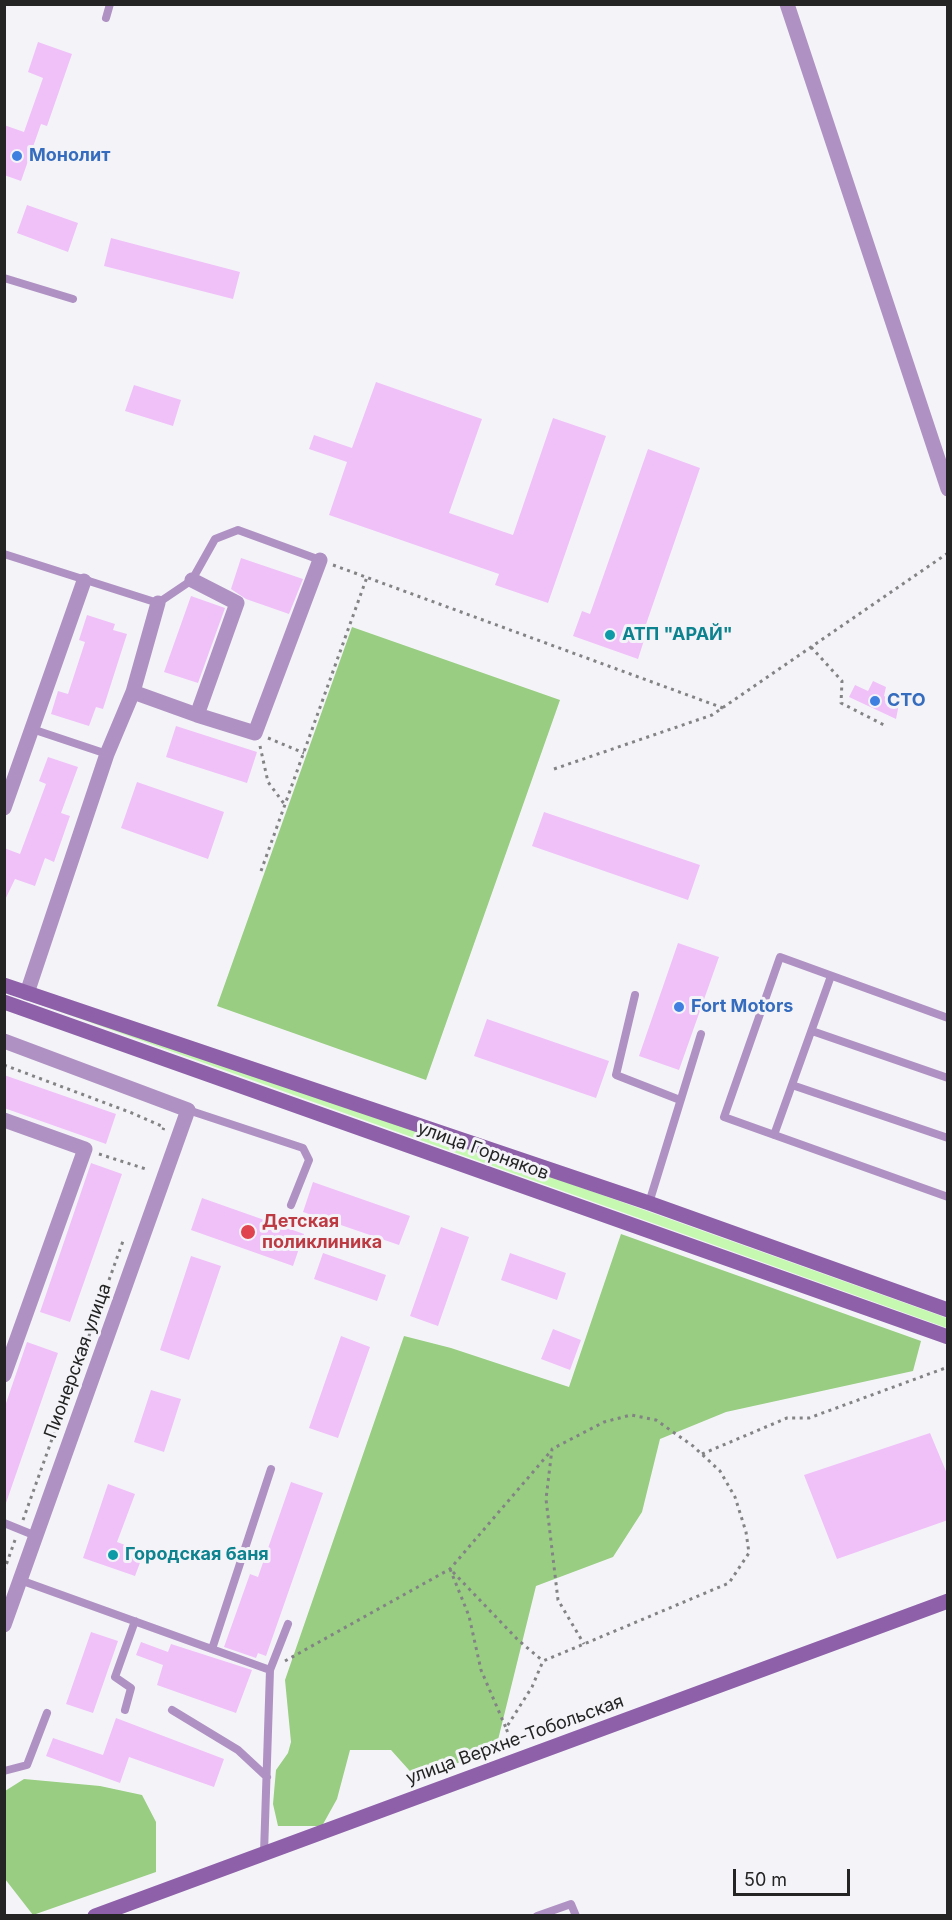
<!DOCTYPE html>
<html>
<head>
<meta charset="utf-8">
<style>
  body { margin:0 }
  #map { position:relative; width:952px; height:1920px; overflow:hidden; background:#f4f4f8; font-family:Inter,sans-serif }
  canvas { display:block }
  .frame { position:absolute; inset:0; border:6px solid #242425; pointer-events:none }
  .scale { position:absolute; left:733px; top:1869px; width:117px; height:27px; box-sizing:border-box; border:3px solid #242425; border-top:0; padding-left:8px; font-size:18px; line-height:21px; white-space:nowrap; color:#242425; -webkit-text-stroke:4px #f4f4f8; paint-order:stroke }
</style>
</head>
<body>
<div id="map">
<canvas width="952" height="1920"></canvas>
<div class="frame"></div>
<div class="scale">50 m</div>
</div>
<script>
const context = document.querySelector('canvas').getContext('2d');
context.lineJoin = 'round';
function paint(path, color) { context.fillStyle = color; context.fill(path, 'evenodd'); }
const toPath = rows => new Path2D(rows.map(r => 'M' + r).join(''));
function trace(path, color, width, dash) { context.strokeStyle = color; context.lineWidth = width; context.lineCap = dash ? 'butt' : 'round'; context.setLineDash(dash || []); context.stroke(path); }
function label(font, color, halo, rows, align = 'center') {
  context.font = font + ' Inter,sans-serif'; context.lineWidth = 6; context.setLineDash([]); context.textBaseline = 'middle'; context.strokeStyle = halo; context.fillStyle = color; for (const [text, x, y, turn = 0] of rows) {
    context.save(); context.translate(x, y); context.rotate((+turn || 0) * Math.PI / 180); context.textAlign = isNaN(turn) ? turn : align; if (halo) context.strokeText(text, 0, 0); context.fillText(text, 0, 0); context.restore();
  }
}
const green = toPath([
  [5,982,947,1318,947,1328,5,992]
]);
const forest = toPath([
  [352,627,560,700,426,1080,217,1006],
  [621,1234,921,1341,913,1371,726,1412,660,1439,642,1512,613,1557,536,1586,496,1748,417,1779,391,1750,350,1750,337,1799,322,1826,278,1826,273,1804,276,1770,288,1753,291,1742,285,1680,404,1336,451,1348,569,1387],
  [24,1779,100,1786,142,1795,156,1822,156,1872,33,1915,5,1879,5,1791]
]);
const building = toPath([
  [38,42,72,54,47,126,41,124,21,181,4,175,4,125,24,132,43,78,28,72],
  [27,205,78,223,68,252,17,233],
  [111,238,240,272,233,299,104,266],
  [376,382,482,419,449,513,513,535,553,418,606,436,548,603,495,585,499,574,329,515,347,462,309,449,314,435,352,448],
  [134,385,181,400,173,426,125,411],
  [648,449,700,468,643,633,646,634,638,659,573,636,582,611,590,614],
  [241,558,303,579,289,614,246,599,231,589],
  [191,596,225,608,198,683,164,672],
  [87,615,115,624,113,630,127,634,103,709,96,707,89,726,51,714,58,691,68,694,85,642,79,640],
  [873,681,886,687,884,696,899,704,896,719,849,697,855,685,868,691],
  [176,726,257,752,247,783,166,757],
  [48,757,78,767,61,813,70,816,54,862,45,858,35,886,15,879,4,902,4,848,20,854,46,784,39,781],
  [137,782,224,812,208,859,121,828],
  [544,812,700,865,688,900,532,846],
  [678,943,719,957,679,1070,639,1056],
  [487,1019,609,1061,596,1098,474,1056],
  [4,1075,116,1114,106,1144,4,1108],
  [91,1163,122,1174,70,1322,40,1312],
  [313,1182,410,1216,399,1245,303,1212],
  [202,1198,304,1234,293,1266,191,1230],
  [441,1227,469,1237,438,1326,410,1316],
  [323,1253,386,1275,377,1301,314,1279],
  [510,1253,566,1273,557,1300,501,1280],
  [191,1256,221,1266,189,1360,160,1350],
  [553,1329,581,1340,570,1370,541,1359],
  [341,1336,370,1347,338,1438,309,1428],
  [27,1342,58,1353,6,1503,4,1409],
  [151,1390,181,1399,164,1452,134,1442],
  [930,1433,948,1476,948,1520,837,1559,804,1475],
  [291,1482,323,1493,266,1656,258,1653,256,1658,224,1647,250,1574,258,1577],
  [108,1484,135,1494,117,1542,144,1552,135,1576,83,1558],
  [91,1632,118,1641,93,1713,66,1704],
  [141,1642,168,1652,171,1644,252,1670,236,1713,157,1685,163,1665,136,1655],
  [116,1718,224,1759,214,1787,129,1757,120,1783,46,1756,53,1738,103,1755]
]);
const path = toPath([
  [333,565,723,708],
  [811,647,842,681,841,703,886,726],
  [268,738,304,753],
  [260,746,268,782,285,805],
  [554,769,712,715,948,553],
  [261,871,367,577],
  [4,1065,132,1113,164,1127,163,1130],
  [99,1154,149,1170],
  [702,1454,787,1418,809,1418,948,1367],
  [23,1520,123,1241],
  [450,1569,469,1616,481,1670,506,1728],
  [4,1571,15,1540],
  [453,1572,518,1640,543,1661],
  [285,1661,450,1569,551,1451],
  [513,1746,506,1728,532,1687,543,1661,584,1644,729,1583,749,1553,746,1532,735,1497,720,1471,693,1446,656,1420,631,1415,604,1422,552,1449,546,1499,558,1600,584,1644]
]);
const lane = toPath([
  [106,18,110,4],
  [4,278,73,299],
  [4,554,158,603,192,580,215,539,238,530,320,560],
  [32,729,107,754],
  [635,995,616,1075,680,1100],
  [948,1018,780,957,724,1117,948,1197],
  [812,1031,948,1078],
  [792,1085,948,1138],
  [188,1110,303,1148,309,1160,291,1205],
  [774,1135,831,976],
  [649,1203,701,1034],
  [4,1523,36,1536],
  [20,1580,270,1670,264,1853],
  [212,1649,271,1469],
  [270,1670,288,1624],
  [125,1710,131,1688,115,1677,135,1621],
  [172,1710,238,1750,267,1777],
  [4,1771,27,1765,47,1713],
  [537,1916,571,1904,576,1916]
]);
const street = toPath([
  [787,4,948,489],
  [133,692,197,715,237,603,192,580],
  [197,715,255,733,320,560],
  [4,808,84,581],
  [27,993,107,754,133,692,158,603],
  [4,1041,188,1110,4,1625],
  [4,1120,85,1149,4,1375]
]);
const secondary = toPath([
  [4,985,649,1203,948,1310],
  [4,1002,948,1337],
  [95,1916,948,1601]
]);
const markers = [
  [17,156,6,"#3f7fe0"],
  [610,635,6,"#0f9aa8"],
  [875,701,6,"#3f7fe0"],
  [679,1007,6,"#3f7fe0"],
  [248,1232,8,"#e0444e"],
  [113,1555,6,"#0f9aa8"]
];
const shopNames = [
  ["Монолит",29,156],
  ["СТО",887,701],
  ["Fort Motors",691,1007]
];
const cultureNames = [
  ["АТП \"АРАЙ\"",622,635],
  ["Городская баня",125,1555]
];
const streetNames = [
  ["улица Горняков",483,1151,20],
  ["Пионерская улица",78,1361,-70],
  ["улица Верхне-Тобольская",515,1740,-20]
];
const healthNames = [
  ["Детская",262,1222],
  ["поликлиника",262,1243]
];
paint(green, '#c6f8b2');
paint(forest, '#98cd82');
paint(building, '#f0c0f9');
trace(path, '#838386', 3, [3, 4.5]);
trace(lane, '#b091c3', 8);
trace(street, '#b091c3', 15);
trace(secondary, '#8e60a9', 15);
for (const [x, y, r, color] of markers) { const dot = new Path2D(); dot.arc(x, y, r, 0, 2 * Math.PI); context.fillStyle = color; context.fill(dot); trace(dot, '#f4f4f8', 2); }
label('bold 18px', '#366cbe', '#f4f4f8', shopNames, 'left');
label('bold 18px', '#0d838f', '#f4f4f8', cultureNames, 'left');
label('18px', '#242425', '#f4f4f8', streetNames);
label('bold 18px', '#be3a42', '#f4f4f8', healthNames, 'left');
</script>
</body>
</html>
